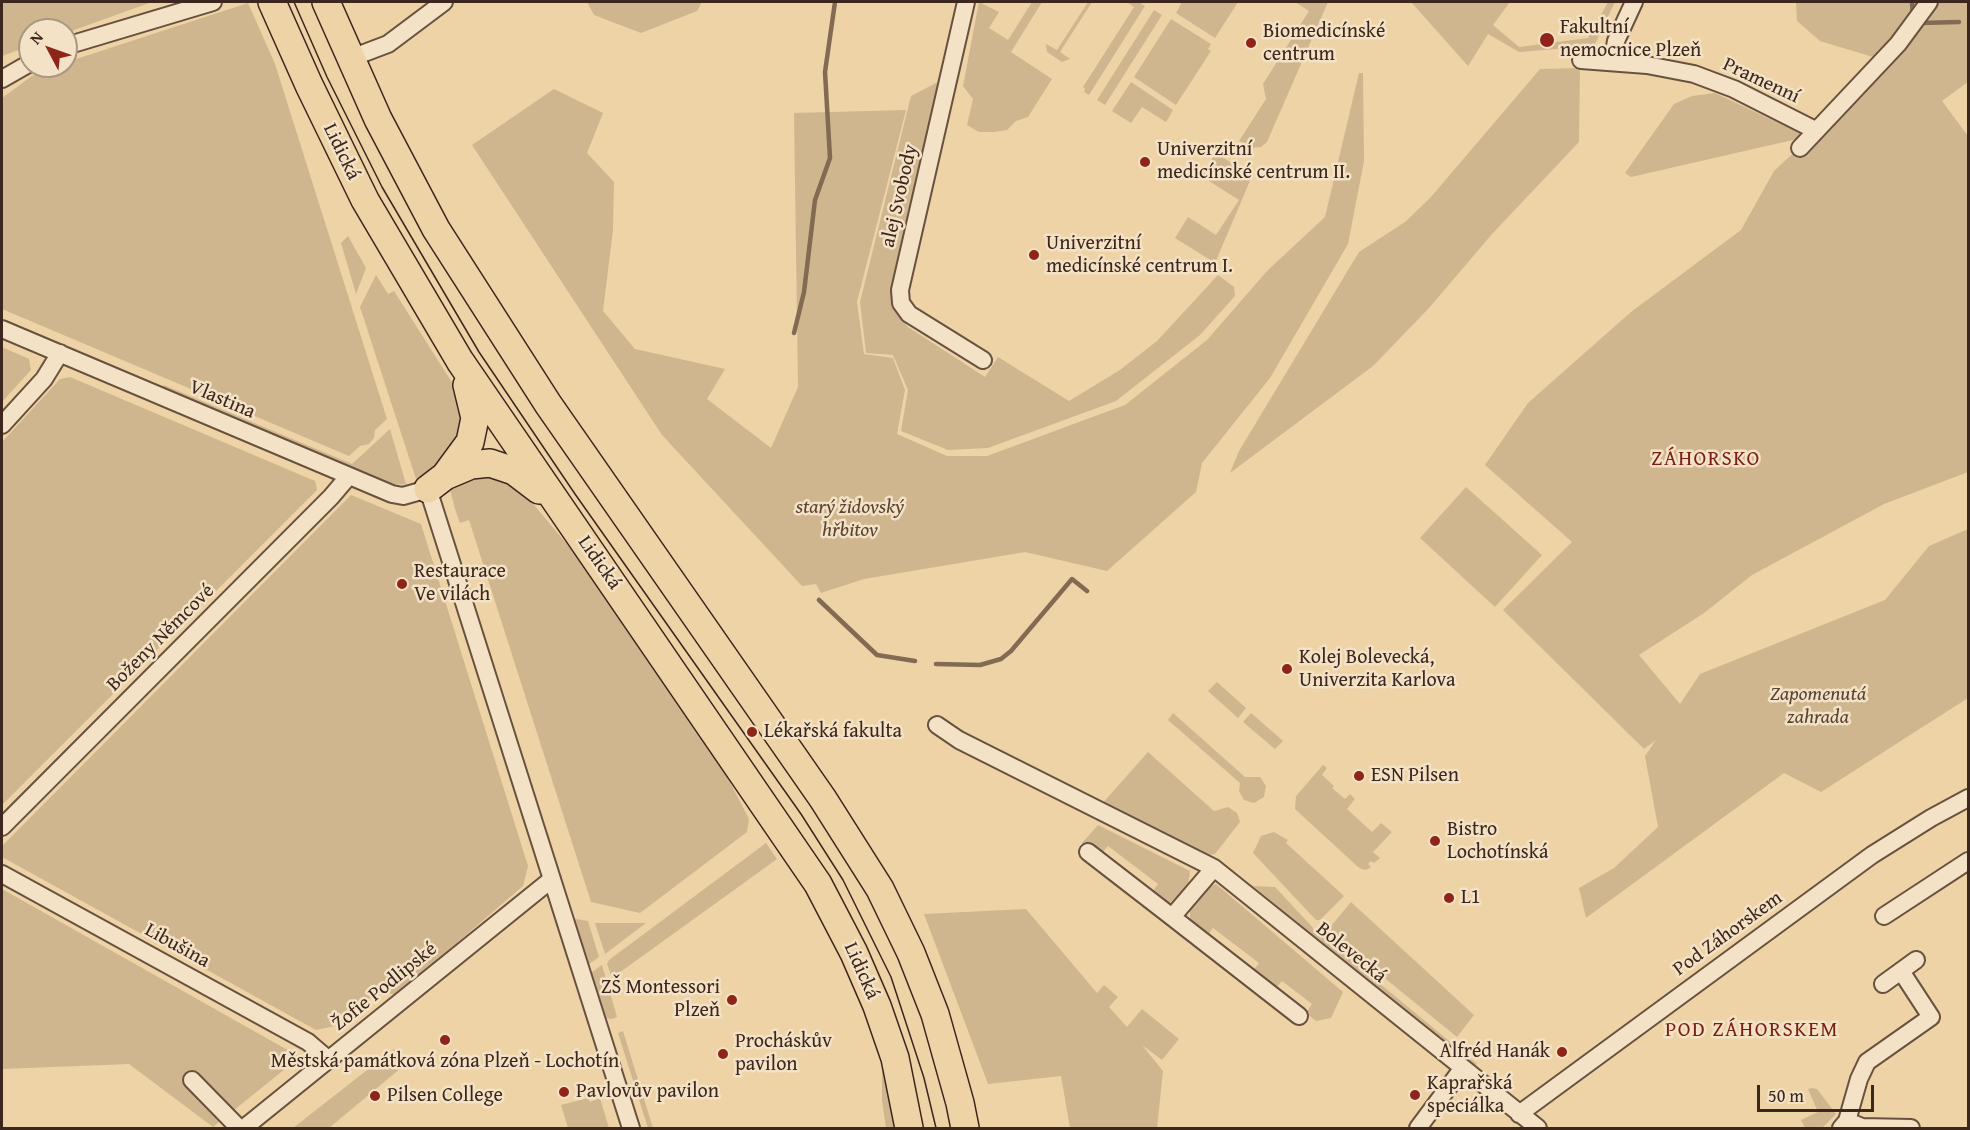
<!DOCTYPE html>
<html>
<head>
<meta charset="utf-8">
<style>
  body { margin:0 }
  #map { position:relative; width:1970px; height:1130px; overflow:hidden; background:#edd3a6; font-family:"Gentium Book Plus",serif }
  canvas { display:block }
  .frame { position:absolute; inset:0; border:3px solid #3d261d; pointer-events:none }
  .north { position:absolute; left:18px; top:18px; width:60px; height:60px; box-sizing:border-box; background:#f3e2c5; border:2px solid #aa9782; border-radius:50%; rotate:311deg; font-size:16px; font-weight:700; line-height:24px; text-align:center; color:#3d261d }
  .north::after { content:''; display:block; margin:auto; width:21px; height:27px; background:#8f2418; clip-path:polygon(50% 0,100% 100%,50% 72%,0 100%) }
  .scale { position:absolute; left:1757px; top:1085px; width:117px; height:27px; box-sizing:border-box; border:3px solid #3d261d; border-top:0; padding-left:8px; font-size:18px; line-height:21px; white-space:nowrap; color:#3d261d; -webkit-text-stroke:4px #f3e2c5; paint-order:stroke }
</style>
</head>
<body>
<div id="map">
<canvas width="1970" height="1130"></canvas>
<div class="frame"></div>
<div class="north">N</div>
<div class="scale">50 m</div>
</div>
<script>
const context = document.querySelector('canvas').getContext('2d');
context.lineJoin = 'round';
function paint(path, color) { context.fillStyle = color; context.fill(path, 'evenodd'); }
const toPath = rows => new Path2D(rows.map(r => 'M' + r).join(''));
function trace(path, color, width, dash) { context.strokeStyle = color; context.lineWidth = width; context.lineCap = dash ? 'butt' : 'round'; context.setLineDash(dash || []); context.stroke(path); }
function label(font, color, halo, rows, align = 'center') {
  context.font = font + ' "Gentium Book Plus",serif'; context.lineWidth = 5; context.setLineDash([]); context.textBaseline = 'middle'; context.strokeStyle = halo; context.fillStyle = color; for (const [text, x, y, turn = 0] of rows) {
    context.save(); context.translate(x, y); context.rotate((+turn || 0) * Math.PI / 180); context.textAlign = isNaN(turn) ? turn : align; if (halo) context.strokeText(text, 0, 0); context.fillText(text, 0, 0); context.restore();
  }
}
const green = toPath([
  [2,2,152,2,66,33,66,30,30,30,30,46,2,56],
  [587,2,702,2,697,11,641,33,594,15],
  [979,2,999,12,989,28,1008,40,1032,2,1042,2,1011,52,1052,79,1028,117,1016,121,1007,130,994,132,979,132,967,125,973,99,963,86],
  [1088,2,1092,2,1060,52,1070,59,1062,62,1047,52,1046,44,1057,50],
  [1127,2,1139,2,1145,6,1089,95,1084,92,1085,89,1083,87,1134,7],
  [1182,2,1238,2,1215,38,1176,13],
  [1295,2,1328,2,1267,142,1261,147,1252,148,1239,141,1266,99,1263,84,1309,11],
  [1411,2,1510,2,1493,25,1519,47,1588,38,1608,2,1615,2,1594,46,1519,52,1488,34,1468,66],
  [1796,2,1968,2,1968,82,1942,101,1968,136,1968,472,1884,504,1752,575,1704,613,1639,655,1680,704,1700,674,1885,600,1929,546,1968,529,1968,698,1821,792,1784,773,1586,918,1579,888,1614,868,1658,827,1645,756,1656,740,1644,749,1503,610,1572,542,1485,465,1528,403,1631,312,1741,230,1774,171,1802,145,1797,139,1631,177,1625,173,1674,104,1692,96,1715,93,1802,134,1873,57,1820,41,1797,21],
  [248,3,275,64,387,419,375,430,374,438,369,444,360,446,349,456,2,309,2,98,32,76,56,66,66,66,67,62],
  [1154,10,1162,15,1105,105,1097,100],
  [1171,19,1211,44,1208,49,1211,51,1176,105,1134,77],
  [1580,68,1579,142,1492,234,1429,308,1373,366,1230,473,1239,451,1359,252,1405,222,1431,197,1540,69],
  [1359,73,1363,73,1364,161,1348,244,1270,378,1202,463,1196,492,1107,571,1025,552,864,579,821,593,816,584,802,586,662,435,472,145,554,89,603,113,587,153,614,182,613,230,603,311,635,349,725,369,707,399,771,448,798,387,794,113,906,110,857,302,864,354,893,358,905,390,897,434,947,456,987,456,1125,405,1207,340,1268,270,1325,217],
  [938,82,891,286,896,312,908,327,985,377,998,357,1069,401,1120,370,1157,341,1218,275,1234,287,1235,296,1200,335,1116,401,988,448,948,450,901,431,908,390,893,355,866,353,860,302,911,96],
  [1131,82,1173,110,1166,122,1142,107,1131,123,1112,111],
  [1216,153,1252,176,1215,263,1175,238,1188,217,1216,235,1239,200,1201,176],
  [348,236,366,268,356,294,341,243],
  [376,275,388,294,394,291,460,395,469,419,449,457,416,479,360,307],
  [2,347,29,359,31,370,2,402],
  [70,377,315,481,317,490,2,805,2,442,60,379],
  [164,385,352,464,390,429,406,484,390,485,162,388],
  [467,471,513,480,619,606,721,765,749,819,747,832,640,913,591,902,469,520,460,523,455,509,450,489,454,480],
  [1466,487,1542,555,1495,607,1420,538],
  [351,495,421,524,528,866,523,886,396,995,379,991,335,1026,316,1030,2,857,2,846],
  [1217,682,1246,708,1238,718,1208,691],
  [1173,713,1245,777,1260,777,1266,786,1264,797,1254,803,1244,800,1239,791,1240,783,1168,720],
  [1251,713,1283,741,1275,749,1243,722],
  [1148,752,1214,811,1228,807,1237,813,1240,822,1215,854,1207,855,1101,805],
  [1323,765,1327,768,1322,775,1334,786,1332,788,1345,799,1350,794,1355,799,1347,809,1372,832,1381,823,1392,832,1373,852,1380,858,1374,863,1371,861,1368,864,1371,867,1368,869,1364,870,1358,867,1295,809,1296,796],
  [1098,825,1190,871,1188,886,1174,902,1164,903,1151,894,1158,884,1108,846,1100,855,1082,843],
  [1274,832,1288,840,1286,843,1344,896,1320,920,1316,920,1253,853,1261,836],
  [766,843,777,859,612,978,607,964,609,960],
  [1216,884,1343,992,1331,1018,1316,1021,1306,1013,1312,1004,1282,981,1275,989,1252,972,1259,963,1213,928,1207,936,1190,921,1190,907,1205,889],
  [1253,886,1275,887,1315,930,1477,1064,1472,1068],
  [2,889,300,1057,213,1127,129,1064,2,1069],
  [1351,902,1474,1015,1457,1037,1327,931],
  [1026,909,1097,993,1104,985,1118,997,1109,1007,1127,1027,1142,1009,1179,1039,1162,1060,1142,1045,1163,1071,1157,1128,1070,1128,1061,1076,988,1084,924,914],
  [570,918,588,921,599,957,586,966],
  [595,923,646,923,605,954],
  [602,965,617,1017,612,1019,604,1018,588,975],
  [623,1031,653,1128,648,1128,618,1033],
  [394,1049,407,1063,329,1128,293,1128],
  [882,1063,894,1128,886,1128,882,1100],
  [1812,1088,1817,1089,1836,1114,1822,1128,1805,1128,1801,1120,1818,1112,1808,1089],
  [588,1098,590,1102,600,1098,609,1128,568,1128,561,1105]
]);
const stream = toPath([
  [1912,2,1913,17],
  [1920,23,1959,22],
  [794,333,804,292,815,200,830,158,825,72,835,2],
  [819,600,877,655,915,661],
  [936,664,980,665,1001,659,1011,651,1072,579,1087,591]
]);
const minor = toPath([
  [966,2,900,290,901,303,909,314,983,360],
  [66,46,213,2],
  [351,58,388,44,444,2],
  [1581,60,1647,65,1694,74,1734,89,1815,130],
  [1612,62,1616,41,1634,2],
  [2,79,30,63],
  [1800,148,1898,44,1929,2],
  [2,329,392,494,403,496,428,489,631,1128],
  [2,425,44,379,60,353],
  [937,725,959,740,1214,868,1538,1128],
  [2,827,331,497,348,477],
  [1088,852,1172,917,1214,868],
  [2,874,308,1042,329,1060],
  [1884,916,1968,861],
  [1172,917,1299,1016],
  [1883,984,1916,960],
  [192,1080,239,1128],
  [1519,1114,1872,855,1931,818,1968,798],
  [1847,1121,1862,1127,1911,1128],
  [244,1128,552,879],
  [1418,1128,1462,1069],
  [1841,1128,1847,1121,1859,1079,1867,1062,1931,1017,1901,971]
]);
const primary = toPath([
  [272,2,309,85,365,200,460,361,818,884,854,953,877,1006,895,1058,909,1128],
  [326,2,378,119,436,229,548,404,823,799,880,889,911,953,935,1014,960,1103,965,1128],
  [445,476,471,465,490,463,514,471,539,490],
  [428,489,445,476,470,442,475,418,467,385]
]);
const tram = toPath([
  [294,2,327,77,382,187,479,352,575,494,801,814,843,880,891,977,924,1078,936,1128]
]);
const markers = [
  [1547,40,8,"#8f2418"],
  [1251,43,6,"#8f2418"],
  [1145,162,6,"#8f2418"],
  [1034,255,6,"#8f2418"],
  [402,584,6,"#8f2418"],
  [1287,669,6,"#8f2418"],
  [752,732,6,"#8f2418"],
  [1359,776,6,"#8f2418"],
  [1435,841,6,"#8f2418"],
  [1449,898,6,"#8f2418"],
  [732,1000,6,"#8f2418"],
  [445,1040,6,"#8f2418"],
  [1562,1052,6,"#8f2418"],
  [723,1054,6,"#8f2418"],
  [564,1092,6,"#8f2418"],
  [1415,1095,6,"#8f2418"],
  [375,1096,6,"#8f2418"]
];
const poiNames = [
  ["Fakultní",1560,28],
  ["nemocnice Plzeň",1560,51],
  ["Biomedicínské",1263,32],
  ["centrum",1263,55],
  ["Univerzitní",1157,150],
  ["medicínské centrum II.",1157,173],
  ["Univerzitní",1046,244],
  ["medicínské centrum I.",1046,267],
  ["Restaurace",414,572],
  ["Ve vilách",414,595],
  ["Kolej Bolevecká,",1299,658],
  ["Univerzita Karlova",1299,681],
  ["Lékařská fakulta",764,732],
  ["ESN Pilsen",1371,776],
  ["Bistro",1447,830],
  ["Lochotínská",1447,853],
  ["L1",1461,898],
  ["ZŠ Montessori",720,988,"right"],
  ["Plzeň",720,1011,"right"],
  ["Procháskův",735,1042],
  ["pavilon",735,1065],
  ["Alfréd Hanák",1550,1052,"right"],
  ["Městská památková zóna Plzeň - Lochotín",445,1062,"center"],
  ["Kaprařská",1427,1084],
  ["speciálka",1427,1107],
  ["Pavlovův pavilon",576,1092],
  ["Pilsen College",387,1096]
];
const streetNames = [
  ["Pramenní",1761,81,25],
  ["Lidická",341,152,64],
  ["alej Svobody",900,196,-77],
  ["Vlastina",222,400,23],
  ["Lidická",599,563,55],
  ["Boženy Němcové",161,638,-45],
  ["Pod Záhorskem",1728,934,-36],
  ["Libušina",177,946,29],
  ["Bolevecká",1351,953,39],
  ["Lidická",861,971,66],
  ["Žofie Podlipské",385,987,-39]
];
const parkNames = [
  ["starý židovský",850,508],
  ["hřbitov",850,531],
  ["Zapomenutá",1818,695],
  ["zahrada",1818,718]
];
const neighbourhoodNames = [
  ["ZÁHORSKO",1706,460],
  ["POD ZÁHORSKEM",1752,1031]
];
paint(green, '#cfb68f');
trace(stream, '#836a53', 4.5);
trace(minor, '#69513f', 20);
trace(primary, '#3d261d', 30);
trace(minor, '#f3e2c5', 16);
trace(primary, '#edd3a6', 27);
trace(tram, '#3d261d', 1.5);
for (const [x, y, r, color] of markers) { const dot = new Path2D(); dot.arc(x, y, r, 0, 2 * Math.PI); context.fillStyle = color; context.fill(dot); trace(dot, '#f3e2c5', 2); }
label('20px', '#3d261d', '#f3e2c5', poiNames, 'left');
label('20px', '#3d261d', '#f3e2c5', streetNames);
label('italic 20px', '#5a4334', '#f3e2c5', parkNames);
context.letterSpacing = '1.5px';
label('21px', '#7a1f14', '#f3e2c5', neighbourhoodNames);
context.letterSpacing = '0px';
</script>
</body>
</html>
